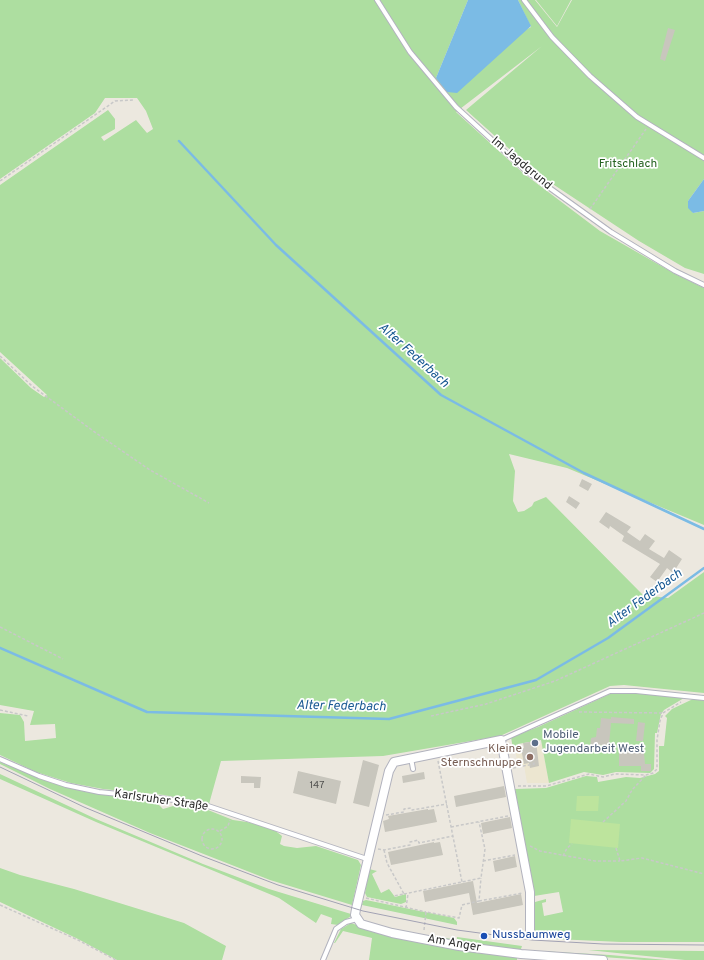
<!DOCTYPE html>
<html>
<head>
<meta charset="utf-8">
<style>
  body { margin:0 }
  canvas { display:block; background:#ece8df }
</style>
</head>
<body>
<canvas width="704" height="960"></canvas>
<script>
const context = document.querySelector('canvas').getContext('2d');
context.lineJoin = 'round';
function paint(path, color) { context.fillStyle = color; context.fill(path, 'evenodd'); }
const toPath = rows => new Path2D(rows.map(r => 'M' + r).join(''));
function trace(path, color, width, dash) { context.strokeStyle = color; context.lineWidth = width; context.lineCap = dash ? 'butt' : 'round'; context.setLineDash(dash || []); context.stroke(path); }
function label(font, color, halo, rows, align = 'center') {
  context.font = font + ' Overpass,sans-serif'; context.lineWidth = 3.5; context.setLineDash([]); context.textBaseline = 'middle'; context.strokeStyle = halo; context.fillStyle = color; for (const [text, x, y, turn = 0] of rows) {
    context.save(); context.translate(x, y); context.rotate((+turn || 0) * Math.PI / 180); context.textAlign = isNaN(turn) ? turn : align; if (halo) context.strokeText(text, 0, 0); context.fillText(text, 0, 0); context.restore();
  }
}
const education = toPath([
  [542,744,549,783,527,783,524,765,518,766,515,749]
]);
const green = toPath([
  [0,0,468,0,436,78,531,27,518,0,535,0,557,27,572,0,704,0,704,179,688,201,693,213,704,211,704,274,685,268,639,241,536,173,466,110,542,46,456,112,523,173,600,231,677,275,704,288,704,525,567,468,509,454,515,471,513,501,518,512,524,511,532,506,534,502,546,497,643,595,668,598,704,572,704,693,624,685,610,686,500,736,383,756,221,761,209,804,164,795,103,789,71,783,36,772,0,755,0,713,20,715,24,722,25,741,56,738,55,724,30,725,34,711,0,705,0,358,31,388,44,397,47,395,0,352,0,185,108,110,115,119,115,129,101,137,104,141,136,120,147,133,153,129,146,111,137,98,105,98,95,113,0,179],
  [536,0,571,0,557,26],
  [636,693,684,698,664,710,661,714,657,733,655,733,654,769,650,773,616,772,603,775,584,772,549,783,541,740,518,744,518,748,513,749,511,737,538,727,610,694],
  [693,699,704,700,704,942,621,942,533,938,535,902,546,899,546,902,542,903,544,916,563,912,559,892,534,896,515,789,546,788,586,776,597,777,598,782,626,777,640,778,655,774,659,771,659,746,664,746,667,718,665,716,672,709],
  [0,762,52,783,99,794,148,800,157,803,163,809,180,804,208,810,233,820,247,822,273,829,282,836,280,844,284,846,297,848,316,846,358,860,361,865,352,905,270,880,150,833,50,789,0,764],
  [0,774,96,819,203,864,269,889,351,914,351,916,338,925,331,924,332,918,321,914,316,923,279,898,96,822,0,779],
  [0,868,20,875,74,889,184,923,226,946,222,960,117,960,78,939,0,902],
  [369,869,377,871,372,874,381,893,389,889,395,897,406,894,406,902,401,904,367,897,365,893],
  [366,900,454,918,457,922,457,925,362,905,363,901],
  [351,923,382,934,517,957,517,960,369,960,372,938,343,931,335,943,334,943,341,929],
  [430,935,457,940,457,937,522,946,521,949,518,950,487,946,430,937],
  [588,950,704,951,704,960,685,960],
  [539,951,610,955,667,960,644,960,535,952]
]);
const pitch = toPath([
  [577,796,599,796,598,811,576,811],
  [571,819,620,824,618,848,569,843]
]);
const water = toPath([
  [468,0,518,0,531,26,457,93,447,92,436,78],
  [704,179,704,211,693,213,688,208,688,201]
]);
const stream = toPath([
  [179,141,276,245,441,395,584,473,704,529],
  [0,648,147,712,389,719,536,680,608,638,704,568]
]);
const building = toPath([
  [668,28,675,30,665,61,660,59],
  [582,479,592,484,588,491,579,486],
  [569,496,580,503,576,509,566,502],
  [606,512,631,527,627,532,640,541,645,534,655,541,649,549,664,558,669,550,682,559,673,573,667,568,657,582,650,577,660,564,622,541,624,536,610,526,609,529,599,522],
  [611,717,634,719,634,724,611,723,609,745,598,745,598,748,590,748,591,738,596,737,597,728,600,728,601,718,611,719],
  [638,722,645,723,643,741,636,741],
  [536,741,539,766,530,768,529,763,524,764,521,748,524,748,523,743],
  [619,751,644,753,645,764,651,764,651,771,641,771,641,766,619,766],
  [363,760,379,765,369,807,353,803],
  [298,771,341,781,336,804,293,793],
  [424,772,425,779,403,783,402,776],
  [241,776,261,777,260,788,254,788,254,783,241,783],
  [504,786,506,797,456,807,454,796],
  [428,809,428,810,434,809,437,822,385,832,383,821,389,819,388,816],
  [510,817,512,828,483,834,481,823],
  [434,842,434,843,440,842,443,855,391,865,388,852],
  [515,856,517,867,495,872,493,861],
  [473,881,477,903,521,894,523,905,473,915,469,893,425,902,423,891]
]);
const path = toPath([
  [0,181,115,101,134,100],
  [590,209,646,129],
  [0,356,32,386,96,433,150,470,209,503],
  [0,627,63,659],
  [0,710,28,716],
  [579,712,663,713],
  [431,716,486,704,555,681,704,613],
  [438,761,462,882],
  [513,768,534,764,534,762],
  [518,786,546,786,589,774,603,777,615,774,646,775,653,773,657,769,657,740,660,721,663,713,681,702],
  [386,815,404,812,404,809,411,808,412,810,447,804],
  [603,822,626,801,632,790,646,775],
  [451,827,508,816],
  '202 839a10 10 0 1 1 20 0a10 10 0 1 1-20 0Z',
  [220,831,228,826,230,820],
  [530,846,540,851,595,861,620,861],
  [616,848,620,861,642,858,704,874],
  [378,849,384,850,410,845,410,842,418,840,419,843,453,836],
  [384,850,387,863,404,894,393,896],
  [563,856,567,848,572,844],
  [483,861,515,855],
  [404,894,481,878,485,849,479,822],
  [366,898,426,912],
  [479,901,523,893],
  [0,905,78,940,116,960],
  [406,908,408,894],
  [424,930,426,912,459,918,462,905,479,901,481,878]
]);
const lane = toPath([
  [377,0,410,52,456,107,526,171,611,232,675,271,704,285],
  [524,0,552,37,590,76,637,117,704,158],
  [501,740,610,691,636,691,704,698],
  [411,758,413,769],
  [0,759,39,776,66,785,99,792,168,799,208,806,367,859],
  [323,960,336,929,346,922,357,919]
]);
const street = toPath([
  [530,934,530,892,501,740,394,762,389,771,356,909,355,915,361,924,392,933,459,946,521,954,603,960]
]);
const tram = toPath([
  [0,767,84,807,202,856,278,885,363,911,457,930,532,940,603,944,704,945]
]);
const markers = [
  [535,743,4,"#5c6f8a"],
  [530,757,4,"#8d6e63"],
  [484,936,4,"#1a4fb4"]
];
const numberNames = [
  ["147",317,786]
];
const streetNames = [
  ["Im Jagdgrund",521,164,40],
  ["Karlsruher Straße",161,801,8],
  ["Am Anger",454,944,10]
];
const parkNames = [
  ["Fritschlach",628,165]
];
const serviceNames = [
  ["Mobile",543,736],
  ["Jugendarbeit West",543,750]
];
const educationNames = [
  ["Kleine",522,750],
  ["Sternschnuppe",522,764]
];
const transitNames = [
  ["Nussbaumweg",492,936]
];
const waterNames = [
  ["Alter Federbach",413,356,42],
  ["Alter Federbach",645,599,-36],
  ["Alter Federbach",341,707,1]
];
paint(education, '#ece6d0');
paint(green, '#addea0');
paint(pitch, '#bde49d');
paint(water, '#7bbbe5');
trace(stream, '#7bbbe5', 2.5);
paint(building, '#c8c6bd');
trace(lane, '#b2b3be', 6);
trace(street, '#b2b3be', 10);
trace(path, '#c8c8c8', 1.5, [3, 2]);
trace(lane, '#fff', 4);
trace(street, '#fff', 8);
trace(tram, '#a2a2b4', 1);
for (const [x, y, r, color] of markers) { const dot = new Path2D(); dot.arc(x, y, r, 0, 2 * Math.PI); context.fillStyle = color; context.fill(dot); trace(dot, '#fff', 1.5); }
label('10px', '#525250', null, numberNames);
label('12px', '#2b2b2b', '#fff', streetNames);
label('12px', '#266321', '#fff', parkNames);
label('12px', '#4e5e75', '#fff', serviceNames, 'left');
label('12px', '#785e54', '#fff', educationNames, 'right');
label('12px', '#164399', '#fff', transitNames, 'left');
label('italic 13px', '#195992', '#fff', waterNames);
</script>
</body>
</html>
